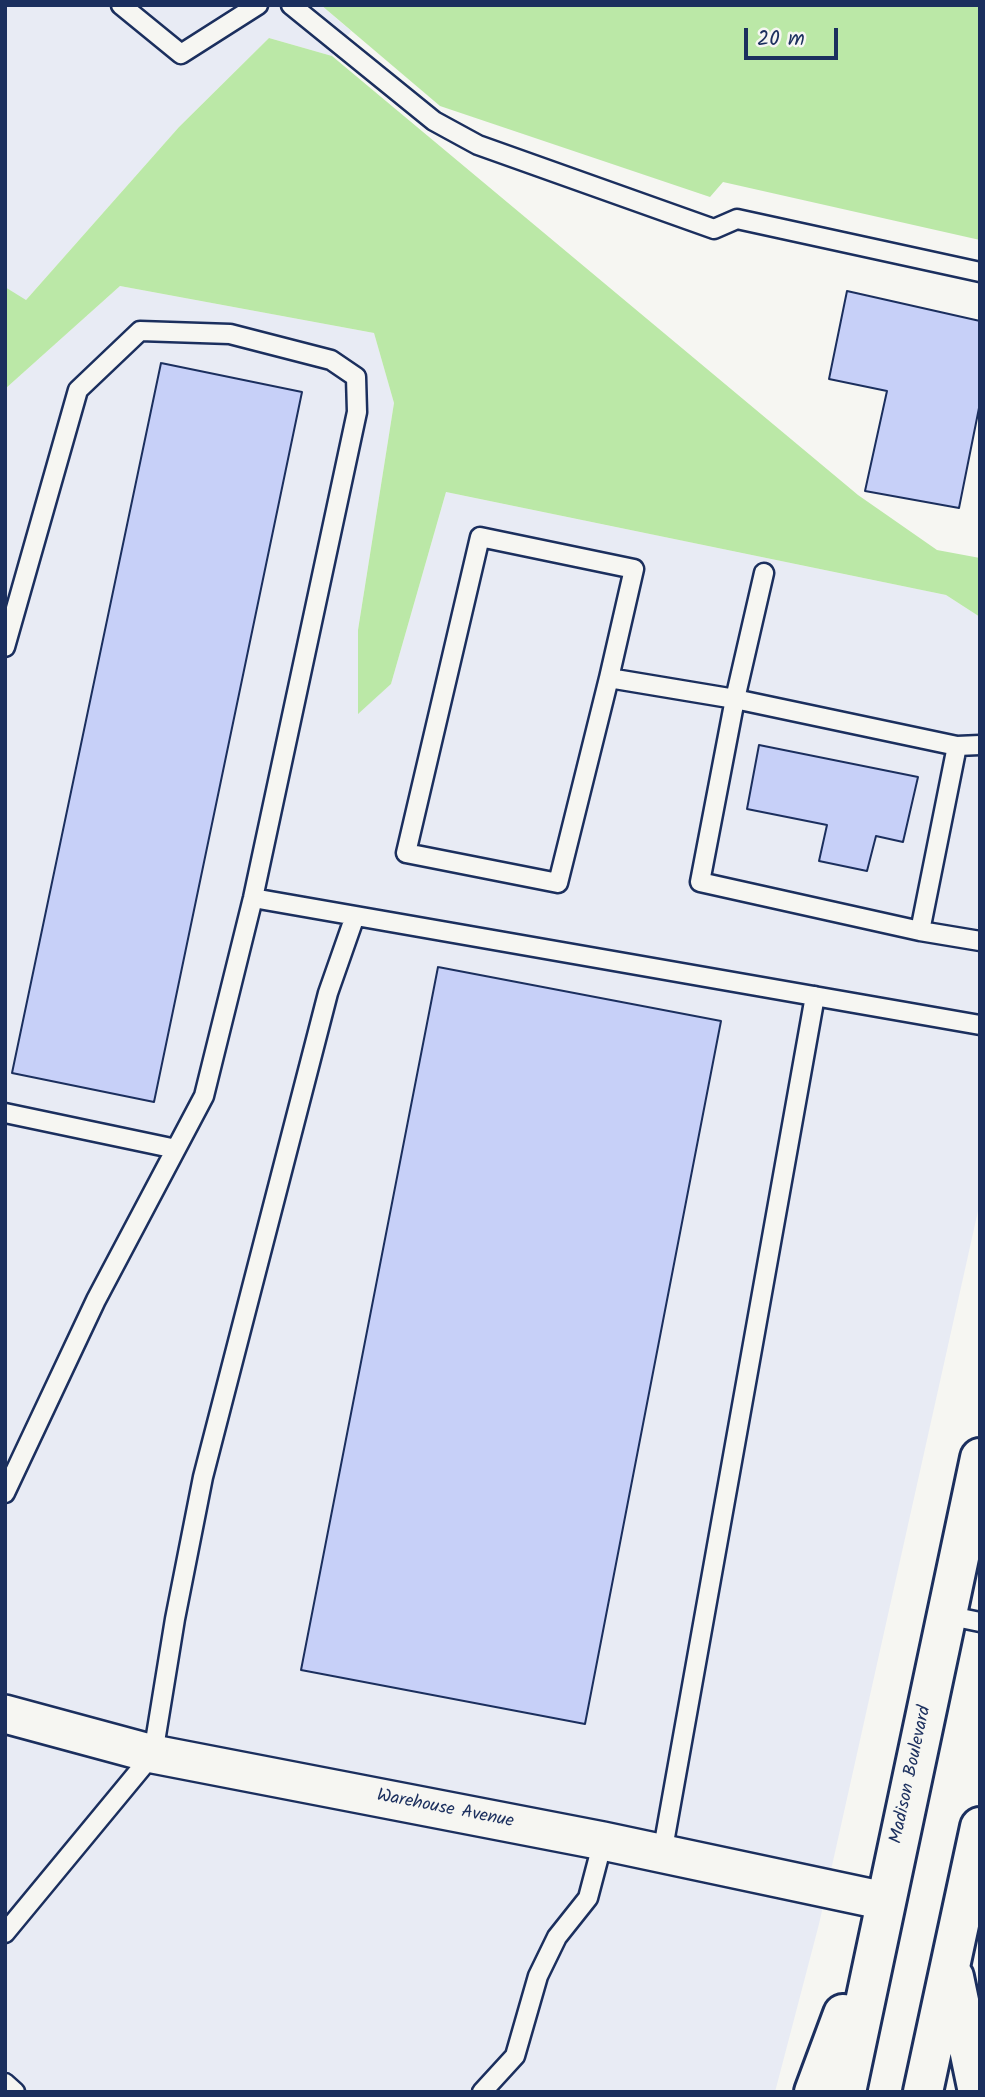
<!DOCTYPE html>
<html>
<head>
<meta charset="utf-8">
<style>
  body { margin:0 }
  #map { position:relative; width:985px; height:2097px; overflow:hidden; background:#f6f6f2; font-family:Kalam,sans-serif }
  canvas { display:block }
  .frame { position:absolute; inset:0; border:7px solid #1b2f5e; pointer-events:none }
  .scale { position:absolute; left:744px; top:28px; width:94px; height:32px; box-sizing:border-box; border:4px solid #1b2f5e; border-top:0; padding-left:9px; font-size:21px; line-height:24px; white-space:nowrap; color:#1b2f5e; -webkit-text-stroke:5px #f6f6f2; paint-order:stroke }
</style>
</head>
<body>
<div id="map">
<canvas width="985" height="2097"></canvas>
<div class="frame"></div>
<div class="scale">20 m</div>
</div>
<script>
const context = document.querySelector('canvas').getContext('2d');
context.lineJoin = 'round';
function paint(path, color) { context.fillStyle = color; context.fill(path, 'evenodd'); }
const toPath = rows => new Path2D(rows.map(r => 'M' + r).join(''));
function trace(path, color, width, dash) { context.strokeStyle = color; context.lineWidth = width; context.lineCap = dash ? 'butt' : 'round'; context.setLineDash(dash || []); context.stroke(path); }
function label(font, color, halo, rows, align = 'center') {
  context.font = font + ' Kalam,sans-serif'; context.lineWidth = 5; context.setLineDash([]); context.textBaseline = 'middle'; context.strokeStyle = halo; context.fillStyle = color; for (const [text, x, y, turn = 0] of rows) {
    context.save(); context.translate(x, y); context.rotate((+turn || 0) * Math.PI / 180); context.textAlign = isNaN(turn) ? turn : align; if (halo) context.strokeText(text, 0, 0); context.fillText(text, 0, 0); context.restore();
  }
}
const built = toPath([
  [5,5,321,5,351,31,332,56,269,38,179,127,25,301,5,287],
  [120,286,374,333,394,403,358,630,358,713,391,684,446,492,946,595,980,617,980,1202,819,1924,775,2092,5,2092,5,389]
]);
const green = toPath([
  [321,5,980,5,980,240,723,182,710,197,440,106],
  [269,38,332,56,858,495,937,550,980,558,980,617,946,595,446,492,391,684,358,714,358,630,394,403,374,333,120,286,5,389,5,287,26,300,179,127]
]);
const building = toPath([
  [847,291,980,321,980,403,959,508,865,491,887,391,829,379,847,291],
  [161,363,302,392,154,1102,12,1073,161,363],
  [759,745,918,777,903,842,876,836,867,871,819,861,827,825,747,809,759,745],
  [438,967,721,1021,585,1724,301,1670,438,967]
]);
const service = toPath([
  [121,5,181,54,258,5],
  [291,5,434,121,478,145,714,229,737,219,980,272],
  [764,573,735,699,700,882,920,931,980,941],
  [5,647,78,390,140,331,230,334,331,360,356,377,357,412,253,898,204,1096,96,1300,5,1493],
  [609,678,634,569,480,537,406,853,558,883,609,678,735,699,957,746,980,745],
  [253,898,980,1025],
  [920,931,957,746],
  [5,1113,176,1149],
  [946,1615,980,1622],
  [662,1854,815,996],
  [5,1933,153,1754,175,1619,203,1477,328,993,355,916],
  [5,2083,15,2092],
  [482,2092,515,2056,538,1976,557,1937,588,1898,603,1841]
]);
const minor = toPath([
  [5,1714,153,1754,603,1841,885,1901]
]);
const secondary = toPath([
  [954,1977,978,2092],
  [814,2092,843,2014],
  [846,2092,980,1458],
  [923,2092,980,1827]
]);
const streetNames = [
  ["Madison Boulevard",912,1775,-78],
  ["Warehouse Avenue",445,1810,11]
];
paint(built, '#e8ebf4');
paint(green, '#bbe8a7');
paint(building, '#c7d0f8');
trace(building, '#1b2f5e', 2);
trace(service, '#1b2f5e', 23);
trace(minor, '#1b2f5e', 42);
trace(secondary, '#1b2f5e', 44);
trace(service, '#f6f6f2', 18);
trace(minor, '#f6f6f2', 37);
trace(secondary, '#f6f6f2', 38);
label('18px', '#1b2f5e', '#f6f6f2', streetNames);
</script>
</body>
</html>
